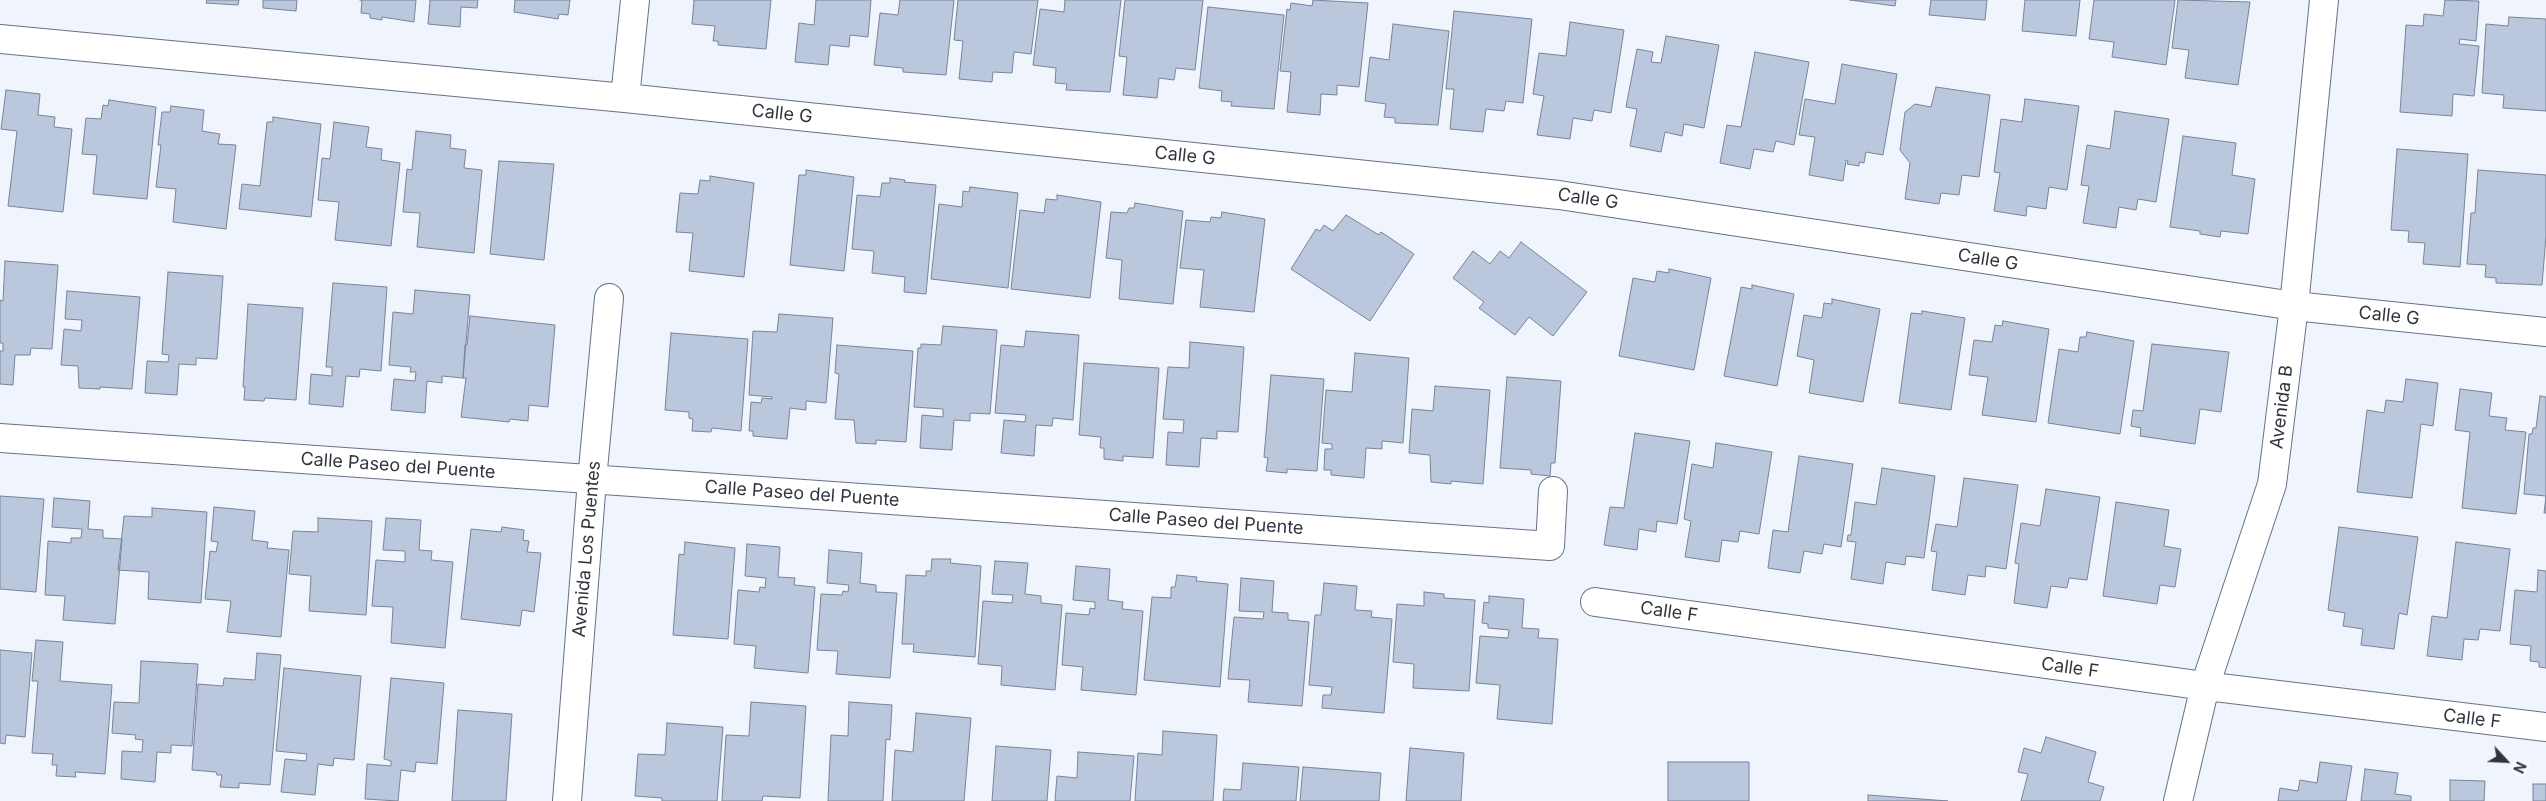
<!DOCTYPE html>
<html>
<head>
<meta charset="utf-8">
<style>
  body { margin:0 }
  #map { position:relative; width:2546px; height:801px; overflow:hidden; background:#eff4fd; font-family:Inter,sans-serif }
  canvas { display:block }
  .north { position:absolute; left:2481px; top:736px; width:50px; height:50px; -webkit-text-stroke:4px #fff; paint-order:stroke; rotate:115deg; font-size:14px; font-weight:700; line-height:20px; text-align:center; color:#30353d }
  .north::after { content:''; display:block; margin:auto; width:18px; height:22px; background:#30353d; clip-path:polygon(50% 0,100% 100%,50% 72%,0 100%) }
</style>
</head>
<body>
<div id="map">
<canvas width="2546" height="801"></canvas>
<div class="north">N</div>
</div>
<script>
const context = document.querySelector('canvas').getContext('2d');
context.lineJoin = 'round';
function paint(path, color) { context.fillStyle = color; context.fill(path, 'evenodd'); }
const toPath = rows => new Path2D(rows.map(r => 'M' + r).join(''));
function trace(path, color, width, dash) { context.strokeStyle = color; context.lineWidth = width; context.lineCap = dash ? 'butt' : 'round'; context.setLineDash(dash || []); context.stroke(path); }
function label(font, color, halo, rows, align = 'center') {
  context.font = font + ' Inter,sans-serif'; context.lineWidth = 5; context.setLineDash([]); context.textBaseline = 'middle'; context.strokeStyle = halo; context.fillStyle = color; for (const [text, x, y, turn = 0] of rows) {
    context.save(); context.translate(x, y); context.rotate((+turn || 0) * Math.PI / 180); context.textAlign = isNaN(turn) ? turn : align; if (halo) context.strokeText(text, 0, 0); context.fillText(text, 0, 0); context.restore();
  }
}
const building = toPath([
  [207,0,239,0,238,5,206,3,207,0],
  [263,0,297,0,296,11,263,8,263,0],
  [360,0,416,0,414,22,382,17,382,20,370,18,370,14,361,13,362,0,360,0],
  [430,0,478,0,477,8,461,7,460,27,428,24,430,0],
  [515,0,570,0,568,15,559,14,558,19,514,12,515,0],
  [694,0,771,0,766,49,718,45,718,41,713,41,715,26,692,24,694,0],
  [816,0,871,0,868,37,850,35,849,47,830,45,828,65,795,62,799,23,814,25,816,0],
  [900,0,954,0,946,75,903,72,903,68,874,65,880,13,898,15,900,0],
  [958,0,1038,0,1031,54,1014,52,1012,73,993,72,992,82,959,79,963,41,954,40,958,0],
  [1065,0,1121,0,1110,92,1066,90,1067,84,1055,83,1056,68,1033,65,1040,9,1064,12,1065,0],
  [1125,0,1203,0,1195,70,1176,68,1174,80,1159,78,1157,98,1123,95,1127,57,1119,56,1125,0],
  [1313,0,1368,3,1359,87,1337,85,1337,95,1321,94,1320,115,1287,112,1291,72,1280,71,1287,9,1290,10,1291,3,1312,6,1313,0],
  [1850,0,1896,0,1895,6,1850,0],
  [1931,0,1987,0,1985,20,1929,15,1931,0],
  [2025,0,2080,0,2076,36,2022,31,2025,0],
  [2094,0,2175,0,2166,65,2112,57,2114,42,2089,39,2094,0],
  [2178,0,2250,2,2238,85,2185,78,2189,50,2172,48,2178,0],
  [2445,0,2479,1,2476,41,2460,39,2459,44,2479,46,2474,96,2453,94,2452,116,2400,112,2406,25,2423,26,2424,14,2443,16,2445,0],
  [1208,7,1284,15,1274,109,1231,106,1232,102,1221,101,1222,91,1199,88,1208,7],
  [1454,11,1532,19,1523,103,1506,101,1504,111,1486,109,1483,132,1450,129,1454,89,1446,89,1454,11],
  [2509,17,2546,19,2546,111,2503,108,2504,95,2482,93,2486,24,2508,26,2509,17],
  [1570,22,1624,30,1611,113,1594,110,1592,121,1573,118,1570,139,1537,135,1544,96,1533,94,1539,53,1566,56,1570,22],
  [1393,24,1449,31,1438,125,1395,123,1395,118,1384,117,1386,104,1365,101,1370,57,1389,60,1393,24],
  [1666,36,1719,45,1704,128,1684,124,1682,136,1665,132,1661,152,1630,146,1637,109,1626,107,1637,49,1653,52,1651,62,1661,63,1666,36],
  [1755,52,1809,62,1794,145,1776,141,1773,152,1754,149,1750,169,1720,163,1727,125,1741,127,1755,52],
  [1842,64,1897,74,1883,155,1866,152,1864,163,1859,162,1859,166,1847,164,1848,161,1846,160,1843,181,1809,175,1815,137,1799,135,1805,99,1835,104,1842,64],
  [1936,87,1990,95,1979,177,1962,175,1959,195,1941,193,1939,204,1905,199,1910,163,1900,150,1905,112,1915,104,1931,107,1936,87],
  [6,90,40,94,38,115,55,117,54,127,72,129,63,212,8,206,17,131,1,129,6,90],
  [2025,99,2079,106,2067,190,2049,187,2046,209,2027,206,2026,216,1994,211,2000,173,1994,172,2001,119,2022,122,2025,99],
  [109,100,156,107,147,199,93,194,97,155,82,154,86,118,101,119,103,105,108,106,109,100],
  [171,106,204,110,202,131,220,134,218,144,236,145,226,229,173,222,176,189,156,187,161,145,158,145,162,112,170,112,171,106],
  [2115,111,2169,119,2156,202,2138,199,2136,210,2119,207,2116,228,2083,223,2089,186,2081,185,2087,145,2110,149,2115,111],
  [273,117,321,124,311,217,239,209,242,184,260,186,267,122,273,122,273,117],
  [334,122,369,127,366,147,382,149,381,160,400,163,391,246,335,240,339,202,318,200,322,158,330,159,334,122],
  [416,131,451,135,450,148,466,150,464,168,482,170,474,253,417,247,420,213,403,212,407,169,412,170,416,131],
  [2183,136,2236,143,2232,175,2255,179,2248,234,2221,231,2220,237,2200,234,2200,231,2170,227,2183,136],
  [2397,149,2468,154,2460,267,2423,264,2425,243,2408,242,2409,231,2391,230,2397,149],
  [499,161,554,164,544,260,490,254,499,161],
  [806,170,854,177,844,271,790,265,799,175,806,175,806,170],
  [2478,170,2546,175,2546,236,2542,285,2496,283,2496,278,2485,277,2486,265,2467,264,2471,213,2475,213,2478,170],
  [710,176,754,183,744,277,689,271,693,233,676,232,680,193,698,194,700,180,710,181,710,176],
  [890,178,905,180,904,182,936,185,926,294,904,292,905,277,872,273,874,251,852,249,857,195,880,197,882,183,890,183,890,178],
  [970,187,1018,193,1008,288,931,279,939,204,962,207,963,191,969,192,970,187],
  [1057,195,1101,202,1090,298,1011,289,1020,210,1044,213,1046,199,1057,200,1057,195],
  [1135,203,1183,211,1173,304,1119,299,1122,260,1106,258,1111,212,1127,213,1129,208,1134,208,1135,203],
  [1222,212,1265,219,1254,312,1200,307,1204,270,1180,268,1186,220,1210,222,1211,217,1221,218,1222,212],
  [1346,215,1379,235,1381,232,1414,254,1370,321,1291,269,1316,229,1320,231,1324,225,1333,231,1346,215],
  [1521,242,1587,292,1553,336,1529,317,1515,335,1479,308,1484,302,1453,278,1473,251,1490,264,1500,251,1509,258,1521,242],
  [5,261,58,265,52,349,31,348,30,355,15,355,13,385,0,384,0,351,3,351,3,343,0,343,0,300,3,301,5,261],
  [1669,269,1711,278,1694,370,1619,356,1633,278,1655,282,1657,271,1669,273,1669,269],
  [168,272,223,276,217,359,196,358,196,365,179,364,177,395,145,393,147,361,168,362,169,355,162,354,168,272],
  [333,283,387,287,381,371,360,369,359,377,346,376,343,407,309,404,311,374,332,376,332,367,326,367,333,283],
  [1752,285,1794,294,1777,386,1724,376,1741,287,1752,289,1752,285],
  [415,290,470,295,463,378,442,376,442,383,427,381,425,413,391,410,394,379,415,381,416,372,410,372,411,367,389,365,393,312,413,314,415,290],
  [67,291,140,297,132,389,100,387,100,389,79,388,78,366,61,365,64,329,81,331,82,320,65,319,67,291],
  [1832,299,1880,309,1863,402,1809,393,1814,360,1797,356,1804,315,1822,318,1824,303,1832,304,1832,299],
  [248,304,303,308,296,400,265,398,264,401,244,400,245,387,243,387,248,304],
  [1922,311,1965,318,1951,410,1899,403,1911,313,1922,314,1922,311],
  [779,314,833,318,826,403,806,401,806,410,790,408,787,439,753,436,753,431,749,431,751,402,761,403,762,398,772,399,772,397,749,395,753,331,777,332,779,314],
  [470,316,555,325,548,407,529,405,528,421,510,419,509,422,461,417,466,378,463,378,465,345,467,345,470,316],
  [2003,321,2049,329,2036,422,1982,415,1988,377,1969,375,1974,340,1992,342,1995,325,2002,326,2003,321],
  [943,326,997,330,990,414,970,413,970,421,954,420,952,450,920,448,922,415,943,417,943,409,914,407,918,348,921,348,921,344,941,345,943,326],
  [1026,331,1079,335,1073,420,1053,418,1052,426,1036,425,1034,456,1001,453,1004,420,1025,422,1026,415,995,413,1001,345,1024,347,1026,331],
  [2087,332,2134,341,2120,434,2048,423,2059,349,2078,352,2080,337,2086,337,2087,332],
  [671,333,748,339,741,431,712,428,711,432,692,431,693,419,689,418,689,412,665,410,671,333],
  [1190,342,1244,347,1238,432,1217,431,1217,439,1201,438,1199,467,1166,465,1168,432,1183,433,1184,420,1163,419,1168,367,1189,368,1190,342],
  [2152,344,2229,352,2221,412,2200,409,2195,444,2140,436,2141,428,2131,426,2133,410,2143,411,2152,344],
  [837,345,913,351,906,442,876,440,876,444,856,443,854,420,835,419,839,374,835,373,837,345],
  [1355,353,1409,358,1403,443,1382,441,1382,449,1366,448,1364,478,1331,475,1331,470,1324,470,1325,449,1332,449,1332,444,1322,443,1326,390,1352,392,1355,353],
  [1084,363,1159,368,1153,458,1123,456,1123,461,1104,459,1104,448,1100,448,1101,437,1079,435,1084,363],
  [1271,375,1324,379,1317,471,1287,469,1287,473,1266,471,1268,458,1264,457,1271,375],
  [1507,377,1561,381,1555,463,1551,463,1550,476,1531,474,1531,470,1500,468,1507,377],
  [2406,379,2438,383,2433,426,2421,424,2412,498,2357,492,2367,410,2384,413,2386,400,2403,402,2406,379],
  [1435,386,1490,390,1483,484,1451,481,1451,484,1431,482,1430,455,1409,453,1412,409,1433,411,1435,386],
  [2460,389,2492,393,2489,416,2507,418,2505,430,2526,432,2516,514,2462,508,2470,432,2455,430,2460,389],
  [2540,396,2546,397,2546,513,2544,513,2546,496,2524,494,2529,434,2532,434,2533,428,2536,428,2540,396],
  [1635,433,1690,441,1677,524,1657,521,1656,532,1639,529,1637,550,1604,545,1610,507,1624,508,1635,433],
  [1716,443,1772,452,1759,534,1740,531,1738,542,1722,540,1719,562,1685,557,1691,521,1684,519,1692,464,1713,468,1716,443],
  [1799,456,1853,464,1841,547,1824,544,1822,554,1804,551,1800,573,1768,568,1773,530,1788,532,1799,456],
  [1882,468,1935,476,1924,558,1906,556,1905,565,1886,562,1883,584,1851,579,1856,542,1847,541,1848,535,1851,535,1855,502,1876,505,1882,468],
  [1964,478,2018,485,2006,569,1986,566,1985,577,1968,575,1965,595,1932,590,1937,552,1931,551,1936,524,1957,527,1964,478],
  [2046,489,2100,497,2087,580,2069,578,2067,588,2051,586,2047,608,2014,603,2019,564,2015,563,2021,523,2040,526,2046,489],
  [0,496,44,499,36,592,0,589,0,496],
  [54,498,90,501,88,529,103,530,103,538,122,539,115,624,63,620,65,596,45,595,48,541,71,543,71,538,81,538,82,529,52,527,54,498],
  [2116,502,2169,510,2164,546,2181,549,2175,587,2160,585,2157,604,2103,596,2116,502],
  [214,507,255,511,252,540,268,542,267,548,289,550,281,637,227,632,231,601,205,599,210,551,216,552,218,542,211,541,214,507],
  [152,508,207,512,201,603,148,599,149,572,118,570,124,516,152,517,152,508],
  [318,518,372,521,366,615,309,611,311,576,289,574,293,531,318,532,318,518],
  [386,518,421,520,419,550,432,551,431,560,453,562,445,648,391,643,393,607,372,606,376,560,405,562,405,551,383,550,386,518],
  [502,527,524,530,523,540,529,541,527,552,541,553,534,612,522,610,520,626,461,619,471,529,501,532,502,527],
  [2339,527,2418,537,2407,615,2399,613,2394,649,2361,645,2363,629,2343,626,2345,613,2328,610,2339,527],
  [685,542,735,548,728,639,673,635,679,554,684,555,685,542],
  [2456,542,2510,549,2500,631,2480,629,2478,640,2464,639,2462,660,2427,656,2432,616,2447,618,2456,542],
  [747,544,780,547,778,577,795,578,794,585,815,587,808,673,754,668,756,646,734,644,738,590,759,592,760,587,765,588,766,578,745,576,747,544],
  [829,550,862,553,860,583,876,585,876,592,897,593,890,678,836,674,838,651,817,650,821,594,842,595,843,591,848,592,849,585,827,583,829,550],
  [932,559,951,559,950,563,981,566,975,657,913,652,914,644,902,644,906,575,926,576,926,571,931,571,932,559],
  [995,561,1028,563,1025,594,1041,596,1041,603,1062,605,1055,690,1001,685,1002,666,978,664,983,601,1012,603,1013,595,992,594,995,561],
  [1076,566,1110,569,1108,600,1123,602,1122,609,1143,611,1136,695,1081,690,1083,667,1062,665,1066,613,1089,615,1090,608,1095,609,1095,602,1073,600,1076,566],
  [2538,570,2546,571,2546,668,2539,667,2539,662,2530,661,2531,646,2510,644,2515,590,2537,592,2538,570],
  [1177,575,1197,577,1196,581,1228,584,1220,687,1144,680,1152,597,1171,598,1171,587,1175,587,1177,575],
  [1241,578,1274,581,1272,612,1288,613,1288,620,1309,622,1302,706,1248,702,1250,680,1228,679,1234,617,1263,619,1264,612,1239,611,1241,578],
  [1324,583,1357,586,1355,610,1372,611,1371,617,1392,619,1384,713,1322,708,1323,695,1331,695,1332,687,1309,685,1315,615,1321,615,1324,583],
  [1424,592,1444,594,1444,598,1475,600,1469,691,1413,688,1414,664,1393,662,1397,604,1424,606,1424,592],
  [1489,596,1524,599,1522,628,1539,629,1538,638,1558,639,1552,724,1497,719,1500,685,1476,683,1480,636,1508,638,1509,630,1488,628,1488,624,1482,623,1484,602,1489,603,1489,596],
  [36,640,63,642,60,681,112,685,105,774,75,772,76,777,56,776,57,765,52,765,53,754,32,753,38,681,32,681,36,640],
  [0,650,32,653,25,737,6,735,5,744,0,743,0,650],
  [257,653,281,655,270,785,239,783,239,788,220,787,222,775,217,775,216,772,192,770,198,684,223,686,224,678,255,680,257,653],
  [141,661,198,664,192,746,171,745,171,753,157,752,155,782,121,779,122,751,142,752,143,740,135,739,136,735,112,733,114,702,139,703,141,661],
  [284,668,361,676,354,760,334,758,333,766,318,764,315,795,281,792,285,759,306,761,307,754,276,751,284,668],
  [391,678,444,683,437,764,416,762,415,772,401,770,398,801,365,799,367,764,391,766,391,761,384,759,391,678],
  [751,702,806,706,800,798,763,796,762,801,722,801,726,735,749,736,751,702],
  [849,702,892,705,890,740,886,739,883,801,828,801,831,735,848,736,849,702],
  [458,710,512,714,506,801,452,801,458,710],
  [916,713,971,718,964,801,892,801,895,750,913,752,916,713],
  [667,723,723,727,717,801,662,801,662,798,635,796,638,754,665,755,667,723],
  [1163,731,1217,735,1213,801,1135,801,1138,753,1162,755,1163,731],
  [2046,737,2096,752,2088,782,2104,787,2100,801,2021,801,2028,774,2018,772,2024,748,2041,753,2046,737],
  [996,746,1051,750,1047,801,992,801,996,746],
  [1410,748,1464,753,1461,801,1406,801,1410,748],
  [1078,752,1134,756,1130,801,1055,801,1057,776,1077,778,1078,752],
  [1668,762,1749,762,1749,801,1668,801,1668,762],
  [2320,762,2352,766,2346,801,2278,801,2280,788,2298,791,2300,780,2317,783,2320,762],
  [1243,763,1299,767,1296,801,1223,801,1224,789,1241,790,1243,763],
  [1303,767,1381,773,1379,801,1300,801,1303,767],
  [2365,769,2398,773,2395,794,2411,796,2411,801,2361,801,2365,769],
  [2450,780,2485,781,2484,801,2450,801,2450,780],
  [2533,784,2546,784,2546,801,2533,801,2533,784],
  [1868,795,1948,801,1868,801,1868,795]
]);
const street = toPath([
  [0,39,625,98,1559,195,2294,306,2546,332],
  [625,98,635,0],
  [0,438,1550,546,1553,491],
  [1595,602,2205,686,2546,727],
  [567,801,592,480,609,298],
  [2178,801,2205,686,2272,484,2294,306,2324,0]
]);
const streetNames = [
  ["Calle G",782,114,6],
  ["Calle G",1185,156,6],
  ["Calle G",1588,199,8],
  ["Calle G",1988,260,9],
  ["Calle G",2389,316,6],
  ["Avenida B",2282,407,-83],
  ["Calle Paseo del Puente",398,466,4],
  ["Calle Paseo del Puente",802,494,4],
  ["Calle Paseo del Puente",1206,522,4],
  ["Avenida Los Puentes",587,549,-85],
  ["Calle F",1669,612,8],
  ["Calle F",2070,668,8],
  ["Calle F",2472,719,7]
];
paint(building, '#bbc7dd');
trace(building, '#798498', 1);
trace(street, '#677286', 30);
trace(street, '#fff', 28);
label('18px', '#30353d', '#fff', streetNames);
</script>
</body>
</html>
